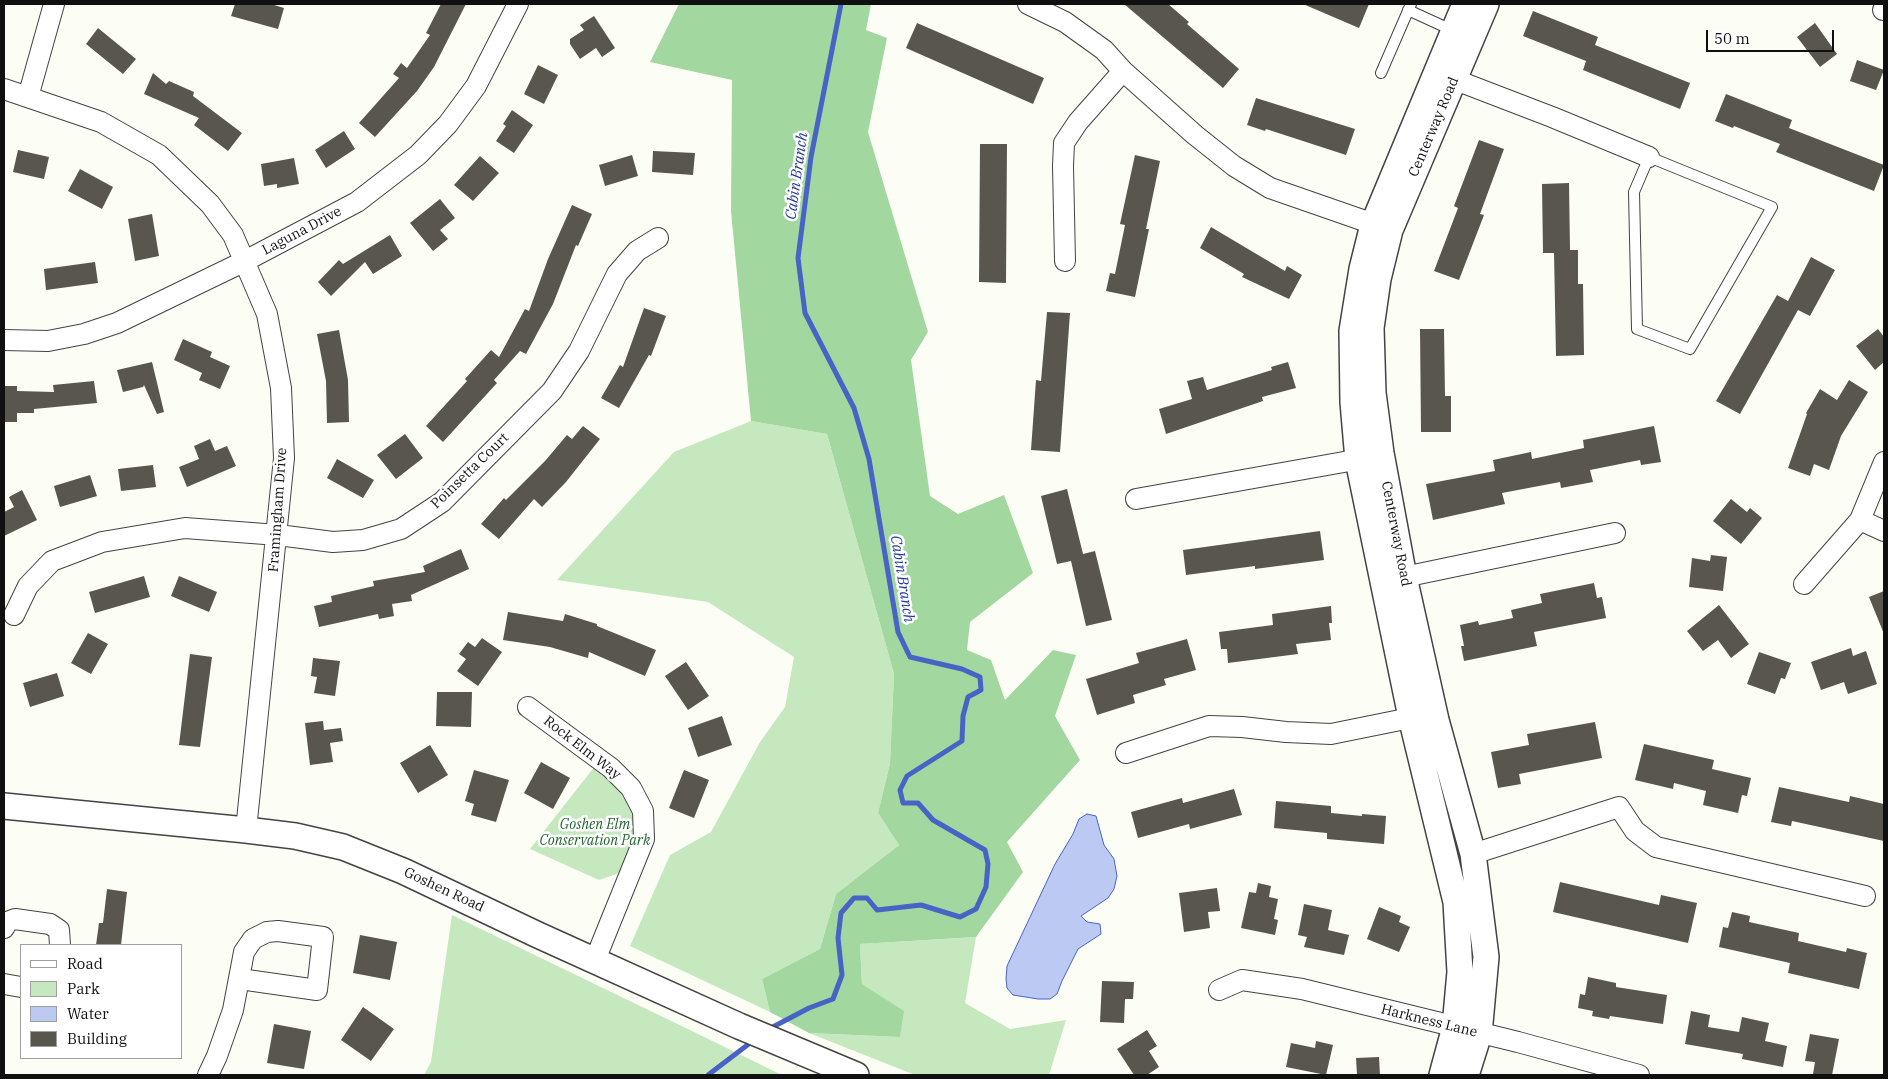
<!DOCTYPE html>
<html>
<head>
<meta charset="utf-8">
<style>
  body { margin:0 }
  #map { position:relative; width:1888px; height:1079px; overflow:hidden; background:#fcfef5; font-family:"IBM Plex Serif",serif }
  canvas { display:block }
  .frame { position:absolute; inset:0; border:5px solid #101010; pointer-events:none }
  .legend { position:absolute; left:20px; top:944px; width:162px; height:115px; box-sizing:border-box; background:#fff; border:1px solid #9f9f9f; margin:0; padding:6px 9px; list-style:none; font-size:15px; color:#101010 }
  .legend li { display:flex; align-items:center; gap:10px; height:25px }
  .legend b { width:25px; border:1px solid #9f9f9f }
  .scale { position:absolute; left:1706px; top:30px; width:128px; height:22px; box-sizing:border-box; border:2px solid #101010; border-top:0; padding-left:6px; font-size:15px; line-height:18px; white-space:nowrap; color:#101010; -webkit-text-stroke:4px #fff; paint-order:stroke }
</style>
</head>
<body>
<div id="map">
<canvas width="1888" height="1079"></canvas>
<div class="frame"></div>
<ul class="legend">
<li><b style="height:6px;background:#fff"></b>Road</li>
<li><b style="height:14px;background:#c5e8bf"></b>Park</li>
<li><b style="height:14px;background:#bcc9f3"></b>Water</li>
<li><b style="height:14px;background:#59564d"></b>Building</li>
</ul>
<div class="scale">50 m</div>
</div>
<script>
const context = document.querySelector('canvas').getContext('2d');
context.lineJoin = 'round';
function paint(path, color) { context.fillStyle = color; context.fill(path, 'evenodd'); }
const toPath = rows => new Path2D(rows.map(r => 'M' + r).join(''));
function trace(path, color, width, dash) { context.strokeStyle = color; context.lineWidth = width; context.lineCap = dash ? 'butt' : 'round'; context.setLineDash(dash || []); context.stroke(path); }
function label(font, color, halo, rows, align = 'center') {
  context.font = font + ' "IBM Plex Serif",serif'; context.lineWidth = 5; context.setLineDash([]); context.textBaseline = 'middle'; context.strokeStyle = halo; context.fillStyle = color; for (const [text, x, y, turn = 0] of rows) {
    context.save(); context.translate(x, y); context.rotate((+turn || 0) * Math.PI / 180); context.textAlign = isNaN(turn) ? turn : align; if (halo) context.strokeText(text, 0, 0); context.fillText(text, 0, 0); context.restore();
  }
}
const green = toPath([
  [751,421,827,434,894,674,890,763,878,813,899,845,836,894,820,949,762,979,770,1012,630,946,670,855,711,832,760,742,785,707,794,657,708,602,557,580,674,452],
  [595,766,618,784,634,812,637,835,625,871,599,880,530,849],
  [452,915,694,1032,782,1075,424,1075,431,1062],
  [976,937,965,1003,1010,1029,1066,1020,1049,1075,915,1075,809,1033,900,1037,903,1011,862,984,860,944]
]);
const forest = toPath([
  [679,4,871,4,866,30,887,38,868,132,928,332,911,360,930,496,958,514,1004,495,1033,573,970,622,967,650,991,660,1005,700,1053,650,1076,655,1055,716,1080,760,1007,842,1023,872,976,937,860,944,862,984,904,1011,900,1037,809,1033,770,1012,762,979,820,949,836,894,899,845,878,813,890,763,894,674,827,434,751,421,731,211,732,80,650,62]
]);
const water = toPath([
  [1087,814,1096,816,1104,845,1114,859,1117,876,1114,889,1108,898,1081,916,1087,922,1100,924,1101,934,1078,949,1062,981,1057,994,1050,999,1038,999,1013,995,1007,988,1006,979,1007,966,1055,864,1073,834,1079,819,1087,814]
]);
const stream = toPath([
  [767,1030,809,1008,833,999,842,975,838,938,841,913,854,898,867,898,877,910,921,905,960,917,976,909,986,887,988,864,985,850,933,820,918,803,903,803,900,790,907,776,962,741,963,716,968,697,981,690,980,677,962,669,910,657,898,632,869,459,854,408,805,313,798,258,811,157,841,4],
  [708,1075,754,1040]
]);
const building = toPath([
  [235,4,271,4,284,8,278,29,231,16],
  [441,4,466,4,434,67,417,91,375,137,359,123,399,78,393,74,401,63,407,68,430,35,426,33],
  [1124,4,1168,4,1189,22,1187,24,1239,69,1223,88],
  [1303,4,1369,4,1359,28],
  [1533,11,1598,37,1595,45,1690,83,1680,109,1583,70,1586,61,1523,36],
  [594,16,615,48,602,57,596,48,580,59,570,44,570,39,584,30,580,25],
  [917,23,1044,78,1033,104,906,48],
  [1815,23,1837,54,1820,67,1797,37],
  [98,28,136,59,123,74,86,44],
  [1857,60,1884,70,1876,90,1850,81],
  [538,65,558,75,544,104,524,94],
  [153,73,166,84,169,81,194,92,193,96,242,133,228,151,194,125,199,118,144,94],
  [1726,94,1792,120,1789,128,1884,165,1874,191,1776,152,1780,144,1734,126,1733,128,1715,121],
  [1256,98,1355,129,1346,155,1266,129,1265,131,1247,125],
  [512,110,533,125,514,153,496,141,506,126,503,124],
  [344,131,355,149,326,168,315,150],
  [1479,140,1504,149,1480,214,1484,215,1459,280,1434,271,1458,208,1454,206],
  [980,144,1007,144,1006,283,979,282],
  [18,150,49,157,44,179,13,172],
  [653,151,695,153,693,175,652,172],
  [632,155,638,176,605,186,599,165],
  [1135,155,1160,161,1146,229,1149,229,1135,297,1106,291,1110,273,1115,274,1125,225,1120,224],
  [480,156,499,173,473,201,454,185],
  [294,158,299,184,277,188,277,184,264,186,261,164],
  [80,169,113,187,102,209,68,191],
  [1569,183,1570,250,1578,250,1578,284,1583,284,1584,355,1556,356,1554,253,1543,253,1542,184],
  [440,199,455,218,440,230,448,239,433,251,410,223],
  [572,205,592,214,578,246,576,245,553,304,526,354,520,351,494,380,497,383,443,442,426,426,467,381,465,379,491,350,499,357,525,309,529,311,548,259],
  [152,214,159,256,135,261,128,219],
  [1211,227,1285,271,1287,266,1302,275,1289,299,1242,277,1244,274,1200,248],
  [390,235,402,256,373,274,365,262,331,296,318,282,339,260,343,264],
  [1811,257,1835,270,1810,316,1798,310,1740,414,1716,401,1777,295,1788,301],
  [95,262,98,283,46,290,44,269],
  [644,308,666,316,651,356,649,355,619,408,601,398,620,365,623,367],
  [1047,312,1070,313,1060,452,1031,450,1036,380,1041,381],
  [1420,329,1444,329,1445,396,1451,396,1451,432,1421,432],
  [1878,329,1884,337,1884,362,1875,370,1856,346],
  [339,330,348,380,349,422,327,423,326,381,317,334],
  [183,339,212,352,210,357,230,366,220,389,199,380,202,373,174,360],
  [152,362,164,412,157,414,144,385,143,387,123,392,117,370],
  [1288,362,1296,388,1262,397,1263,401,1166,434,1159,409,1192,399,1187,381,1203,377,1207,390,1272,370,1271,367],
  [1849,380,1868,392,1841,436,1829,470,1814,464,1810,476,1788,468,1807,414,1806,413,1820,389,1837,400],
  [94,381,97,403,34,409,34,413,17,413,17,422,4,422,4,386,17,386,17,391,54,392,53,385],
  [583,426,600,439,566,482,542,507,534,499,499,539,481,524,504,498,506,500,545,461,567,435,572,439],
  [1654,426,1661,462,1641,465,1640,460,1590,470,1593,482,1561,488,1560,482,1502,493,1505,504,1433,520,1426,484,1495,471,1493,460,1531,452,1532,459,1584,448,1583,440],
  [405,434,423,458,396,479,377,455],
  [210,439,215,451,227,446,236,466,187,487,179,467,199,459,194,446],
  [337,459,374,480,363,498,327,478],
  [153,465,156,487,121,491,118,469],
  [90,475,97,496,60,507,54,486],
  [1067,489,1083,554,1095,551,1112,620,1086,626,1071,561,1057,564,1041,496],
  [22,490,37,520,4,536,4,512,14,507,9,497],
  [1731,499,1747,512,1750,508,1762,518,1741,544,1713,521],
  [1320,531,1324,560,1255,569,1255,566,1186,575,1183,550],
  [461,549,469,569,411,595,412,601,392,604,394,616,379,619,378,614,319,627,314,606,332,602,331,596,374,586,373,581,425,572,423,566],
  [1711,555,1727,557,1723,591,1689,587,1692,558,1710,561],
  [144,576,150,597,95,613,89,592],
  [179,576,217,592,209,612,171,596],
  [1594,583,1597,598,1602,597,1606,618,1534,632,1537,646,1464,661,1461,646,1464,646,1460,625,1478,621,1479,625,1513,618,1511,610,1542,603,1540,594],
  [1884,591,1884,634,1869,597],
  [1719,605,1749,644,1731,658,1718,640,1703,651,1687,631],
  [1331,606,1332,623,1329,623,1331,640,1296,644,1298,654,1228,663,1227,649,1221,649,1219,632,1273,625,1272,614],
  [508,612,563,621,565,614,597,624,597,626,656,650,645,676,589,652,588,658,550,647,503,640],
  [88,633,108,644,91,674,71,663],
  [482,638,502,652,478,686,457,671,466,659,459,654,468,642,475,647],
  [1187,639,1196,670,1164,679,1166,685,1133,695,1135,703,1097,715,1086,679,1139,663,1136,653],
  [1851,648,1853,656,1866,651,1877,684,1848,694,1844,682,1821,690,1811,662],
  [1759,652,1791,663,1785,679,1781,678,1775,694,1747,684],
  [190,654,212,657,200,747,179,745],
  [313,658,340,661,335,696,314,693,317,677,311,676],
  [686,662,709,696,688,710,665,676],
  [57,673,64,696,30,707,23,683],
  [437,692,472,692,471,727,436,726],
  [722,716,732,745,698,757,688,728],
  [323,721,324,730,341,728,343,741,330,743,333,762,310,765,305,723],
  [1595,722,1602,758,1519,774,1521,784,1498,788,1491,752,1529,745,1527,734],
  [1644,744,1714,760,1712,769,1751,778,1747,796,1742,795,1738,813,1703,805,1706,791,1674,783,1673,789,1635,780],
  [430,745,448,775,418,793,400,763],
  [541,762,570,778,553,809,524,793],
  [474,770,509,780,496,822,471,815,474,804,465,801],
  [684,770,709,780,694,818,669,808],
  [1779,787,1849,802,1850,796,1884,804,1884,841,1792,821,1791,826,1771,822],
  [1234,789,1242,815,1190,829,1189,824,1138,838,1131,812,1182,798,1183,803],
  [1276,801,1331,806,1331,813,1362,816,1362,814,1386,816,1384,844,1327,839,1327,833,1274,828],
  [1560,882,1659,905,1661,895,1697,903,1688,943,1553,912],
  [1258,883,1271,886,1269,897,1278,899,1274,919,1278,920,1275,935,1241,928,1249,892,1256,893],
  [1217,888,1220,911,1208,912,1210,928,1184,932,1179,893],
  [107,889,127,892,121,945,96,945,99,923,103,923],
  [1304,904,1332,910,1328,930,1349,935,1344,955,1304,947,1307,937,1298,935],
  [1379,907,1401,916,1399,922,1410,927,1399,952,1367,939],
  [1732,912,1750,916,1749,922,1799,933,1798,941,1846,952,1847,948,1867,953,1859,989,1788,973,1790,963,1719,947,1723,927,1728,928],
  [360,935,397,942,390,980,353,973],
  [1588,977,1616,983,1616,987,1667,995,1663,1024,1610,1016,1609,1019,1592,1016,1593,1011,1578,1008,1580,994,1585,995],
  [1102,981,1134,982,1133,999,1125,999,1124,1023,1100,1022],
  [363,1007,394,1029,371,1061,341,1040],
  [1691,1011,1710,1015,1708,1027,1739,1032,1742,1017,1769,1023,1765,1041,1787,1046,1783,1067,1742,1059,1743,1054,1685,1044],
  [274,1024,311,1031,304,1069,267,1063],
  [1147,1030,1157,1046,1149,1051,1159,1067,1147,1075,1134,1075,1117,1049],
  [1810,1034,1839,1039,1832,1075,1813,1074,1815,1062,1805,1061],
  [1316,1041,1333,1045,1326,1075,1286,1067,1291,1043,1315,1048],
  [1379,1057,1380,1075,1357,1075,1356,1058]
]);
const service = toPath([
  [1408,10,1454,31],
  [1381,73,1411,4],
  [1649,157,1772,207,1690,349,1637,329,1634,192,1649,157]
]);
const minor = toPath([
  [1028,4,1065,22,1104,50,1123,71,1195,135,1234,166,1270,188,1388,229],
  [1883,10,1884,10],
  [1440,74,1552,117,1649,157],
  [4,89,101,122,159,155,210,204,233,235,267,314,281,388,284,458,246,830],
  [28,97,54,4],
  [1065,261,1063,166,1064,143,1078,122,1123,71],
  [4,340,48,341,84,334,117,323,245,261,357,202,418,155,448,124,476,86,518,4],
  [1136,499,1372,457],
  [1860,520,1884,531],
  [1404,577,1615,533],
  [1804,584,1860,520,1884,462],
  [14,615,28,586,52,561,102,542,185,528,278,535,333,542,363,540,401,529,442,502,552,391,579,351,617,274,637,251,658,238],
  [528,707,611,768,631,788,643,811,644,839,595,960],
  [1126,753,1209,726,1242,727,1286,732,1331,734,1425,715],
  [1473,854,1619,807,1635,831,1656,847,1865,896],
  [4,928,7,922,15,919,50,924,59,930,60,945],
  [4,984,21,987],
  [1219,990,1242,980,1302,989,1518,1042,1639,1075],
  [208,1075,217,1056,233,1010,244,952,253,939,267,932,278,931,323,937,317,990,240,979]
]);
const tertiary = toPath([
  [4,806,246,830,295,836,343,847,403,871,538,935,739,1026,856,1075],
  [1442,1075,1455,1027,1460,972,1456,902,1411,717,1358,460,1353,402,1352,331,1362,269,1373,225,1465,4],
  [1466,1075,1479,1034,1486,957,1473,854,1436,720,1404,577,1381,453,1373,393,1371,328,1378,279,1390,230,1486,4]
]);
const streetNames = [
  ["Centerway Road",1434,127,-67],
  ["Laguna Drive",302,231,-28],
  ["Poinsetta Court",470,471,-44],
  ["Framingham Drive",278,510,-86],
  ["Centerway Road",1396,534,79],
  ["Rock Elm Way",582,748,38],
  ["Goshen Road",444,890,25],
  ["Harkness Lane",1429,1021,14]
];
const parkNames = [
  ["Goshen Elm",595,825],
  ["Conservation Park",595,841]
];
const waterNames = [
  ["Cabin Branch",797,176,-82],
  ["Cabin Branch",902,579,81]
];
paint(green, '#c5e8bf');
paint(forest, '#a3d7a0');
paint(water, '#bcc9f3');
trace(water, '#4863c5', 1);
trace(stream, '#4863c5', 5);
paint(building, '#59564d');
trace(service, '#434343', 12);
trace(minor, '#434343', 22);
trace(tertiary, '#434343', 28);
trace(service, '#fff', 10);
trace(minor, '#fff', 20);
trace(tertiary, '#fff', 25);
label('14px', '#101010', '#fff', streetNames);
label('italic 14px', '#246530', '#fff', parkNames);
label('italic 15px', '#20369c', '#fff', waterNames);
</script>
</body>
</html>
